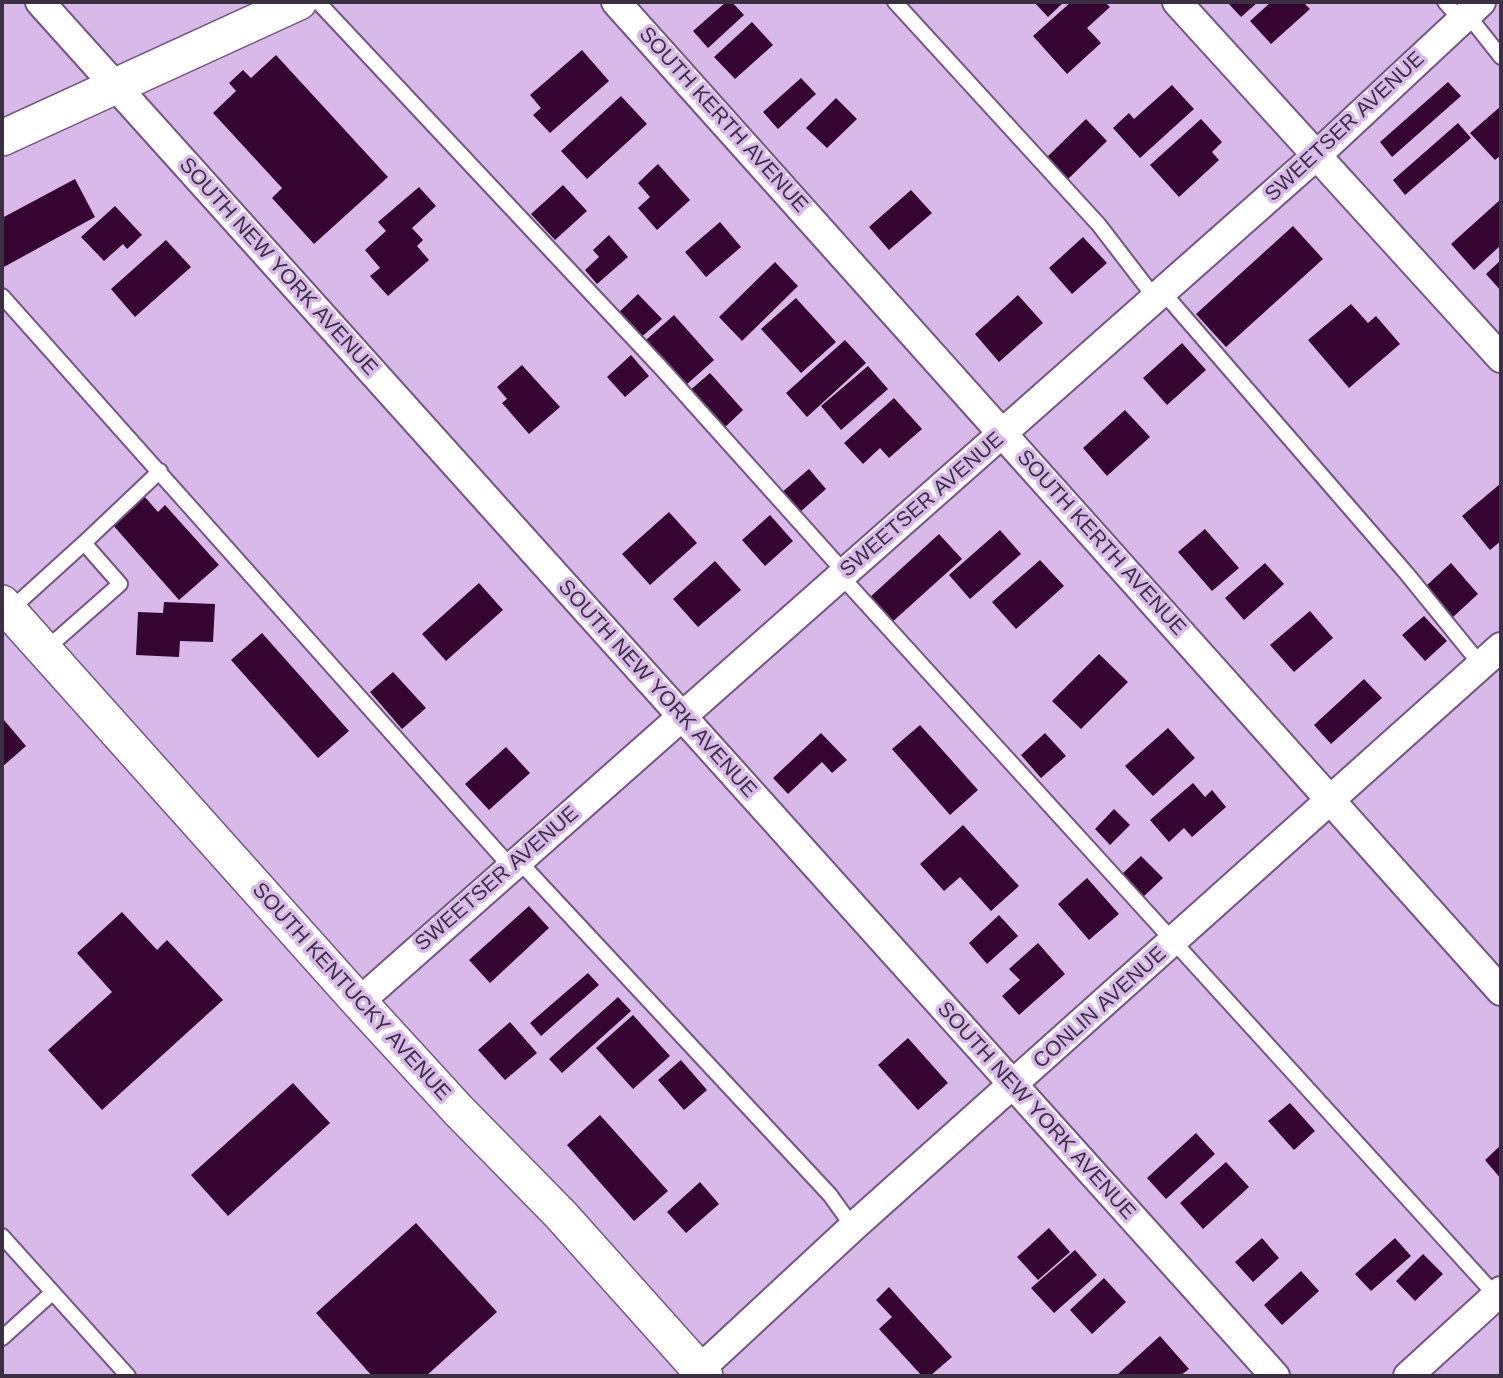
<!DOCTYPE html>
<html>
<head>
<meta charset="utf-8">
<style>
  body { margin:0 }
  #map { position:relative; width:1503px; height:1378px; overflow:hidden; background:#d8b9e9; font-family:Arial,sans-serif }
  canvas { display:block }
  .frame { position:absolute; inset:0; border:4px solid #3b2f42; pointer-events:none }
</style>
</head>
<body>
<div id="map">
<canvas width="1503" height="1378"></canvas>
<div class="frame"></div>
</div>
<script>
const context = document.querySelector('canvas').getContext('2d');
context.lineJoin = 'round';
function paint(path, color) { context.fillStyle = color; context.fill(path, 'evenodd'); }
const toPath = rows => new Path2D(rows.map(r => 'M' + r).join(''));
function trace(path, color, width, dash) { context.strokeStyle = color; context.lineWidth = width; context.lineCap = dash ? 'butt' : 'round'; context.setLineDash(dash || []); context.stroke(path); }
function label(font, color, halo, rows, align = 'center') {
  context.font = font + ' Arial,sans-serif'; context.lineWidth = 7; context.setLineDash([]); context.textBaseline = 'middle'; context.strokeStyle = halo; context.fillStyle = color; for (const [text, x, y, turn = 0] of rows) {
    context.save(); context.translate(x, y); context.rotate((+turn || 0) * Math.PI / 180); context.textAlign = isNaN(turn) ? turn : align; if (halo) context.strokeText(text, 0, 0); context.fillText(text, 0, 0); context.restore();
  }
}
const building = toPath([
  [726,2,732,2,744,15,708,48,693,31],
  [1034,2,1064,2,1048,17],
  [1071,2,1105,2,1110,7,1087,28,1101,43,1067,74,1033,36],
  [1227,2,1258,2,1241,17],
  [1271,2,1303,2,1310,9,1271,44,1250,21],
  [752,22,773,45,735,79,714,57],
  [582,50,609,81,550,133,533,115,541,108,530,95],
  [276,55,388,177,314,244,272,198,282,188,213,113,236,91,229,83,243,70,251,78],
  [801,78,816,94,778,129,763,112],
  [1448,82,1461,96,1392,157,1380,142],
  [1172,85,1194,109,1140,158,1113,128,1129,113,1134,119],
  [621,96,647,124,587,179,561,151],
  [836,98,857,119,827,148,806,128],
  [1501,106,1501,155,1495,160,1470,133],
  [1086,119,1107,141,1065,182,1044,160],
  [1201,119,1222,142,1212,152,1219,160,1179,197,1150,165],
  [1458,123,1471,138,1405,195,1393,180],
  [658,164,690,200,657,230,638,208,650,197,638,183],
  [75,179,95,217,2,268,2,218],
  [563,185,587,211,555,240,531,214],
  [419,187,436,206,412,228,423,240,417,246,429,260,388,296,370,276,380,268,365,250,386,231,378,222],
  [911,190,932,213,889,250,869,227],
  [1501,199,1501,245,1474,270,1451,244],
  [115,206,142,235,127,249,123,244,104,261,81,237],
  [720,222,741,247,706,277,685,252],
  [1293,226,1323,259,1226,347,1196,314],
  [609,235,628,257,597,284,585,270,599,257,593,250],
  [1083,237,1107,263,1072,294,1049,268],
  [166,240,191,267,135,317,111,289],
  [1501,260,1501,291,1486,274],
  [775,262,798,286,742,341,719,317],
  [638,294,662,319,638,340,615,316],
  [1018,295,1043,323,999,362,975,334],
  [796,298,836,342,801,373,761,329],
  [1351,304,1368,323,1376,316,1400,344,1349,388,1308,340],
  [674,315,714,360,686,385,646,340],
  [845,340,866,363,807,417,786,393],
  [1182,343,1206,370,1167,405,1143,378],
  [631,355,649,376,625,397,607,377],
  [522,365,560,407,529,434,502,403,507,399,497,387],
  [868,366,888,389,841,430,821,406],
  [710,373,743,410,721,431,687,393],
  [894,398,922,429,889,458,880,448,863,464,844,443],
  [1125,410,1150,437,1107,476,1083,448],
  [809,469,826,489,799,513,781,493],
  [1500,484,1501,541,1490,550,1462,516],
  [144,496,158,512,165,505,219,565,179,600,112,524],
  [669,512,697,543,650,585,622,554],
  [770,515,793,541,765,566,742,540],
  [1205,529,1239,568,1212,591,1178,552],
  [1000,530,1021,554,970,599,949,575],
  [939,534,962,559,890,624,868,599],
  [1040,560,1064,586,1016,629,992,602],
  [715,561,741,590,698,627,673,599],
  [1265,563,1284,584,1244,620,1225,598],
  [1451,563,1478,594,1453,617,1426,586],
  [479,583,503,610,446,661,422,634],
  [164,602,215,604,213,642,180,641,179,657,136,655,138,612,163,613],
  [1310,611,1333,638,1294,672,1270,645],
  [1424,616,1447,641,1425,661,1402,635],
  [262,633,349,731,318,758,231,660],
  [1099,654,1128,682,1081,729,1052,701],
  [393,672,426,708,402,729,370,692],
  [1364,679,1382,698,1331,744,1314,725],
  [4,720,26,746,2,767,2,722],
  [920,725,978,790,950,815,892,749],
  [1168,728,1195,758,1153,796,1125,766],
  [821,733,847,760,832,773,822,762,788,794,773,778],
  [1045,733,1066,756,1041,778,1021,755],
  [506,747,530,773,489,810,465,784],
  [1193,783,1205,797,1212,790,1226,807,1192,837,1184,828,1169,842,1150,820],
  [1114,809,1130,825,1110,845,1095,829],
  [963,825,1019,886,991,911,960,877,944,891,920,864],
  [1141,856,1163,878,1143,897,1122,874],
  [1087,878,1119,914,1089,940,1058,904],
  [529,906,549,928,490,983,469,960],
  [122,912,157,950,167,940,223,1000,102,1110,48,1050,112,992,77,953],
  [999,915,1018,936,987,964,969,943],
  [1038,943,1065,974,1019,1015,1002,996,1020,980,1009,969],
  [588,973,599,985,541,1036,530,1023],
  [618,997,631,1011,562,1073,549,1059],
  [633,1015,670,1056,633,1089,596,1048],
  [510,1022,537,1053,505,1080,478,1050],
  [908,1038,948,1083,918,1110,878,1065],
  [681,1060,707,1090,684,1110,658,1080],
  [293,1083,330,1123,228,1216,191,1175],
  [1290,1103,1315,1131,1294,1150,1268,1121],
  [600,1115,668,1191,634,1221,567,1145],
  [1196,1133,1215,1154,1166,1199,1147,1178],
  [1501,1145,1501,1179,1485,1160],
  [1226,1162,1249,1187,1203,1229,1180,1203],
  [700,1182,719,1204,686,1233,667,1212],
  [416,1223,497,1312,426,1376,372,1376,316,1313],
  [1049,1228,1070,1252,1038,1280,1017,1257],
  [1262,1238,1279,1258,1253,1282,1235,1262],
  [1395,1238,1411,1256,1371,1291,1355,1274],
  [1075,1250,1097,1275,1054,1313,1031,1288],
  [1423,1254,1443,1274,1415,1301,1396,1281],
  [1301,1271,1319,1291,1282,1325,1264,1305],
  [1104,1278,1126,1302,1092,1334,1070,1310],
  [889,1287,952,1357,930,1376,922,1376,879,1329,892,1317,876,1300],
  [1160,1336,1189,1369,1180,1376,1120,1376,1118,1374]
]);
const service = toPath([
  [318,2,663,370,838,565,841,576,1499,1299],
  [895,2,1099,225,1155,298],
  [1445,2,1461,20],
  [1467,14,1501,57],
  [1162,291,1407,574,1481,665],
  [2,296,510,866],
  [84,543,160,471],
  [9,611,84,543,120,584,45,650],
  [517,859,830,1195,853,1227],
  [2,1236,128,1376],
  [2,1338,52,1293]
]);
const minor = toPath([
  [40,2,1275,1376],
  [616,2,1501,991],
  [1177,2,1501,358],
  [359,1002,1317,155,1481,2],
  [699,1370,853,1227,1501,647],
  [1408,1376,1501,1291]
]);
const tertiary = toPath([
  [2,138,299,2],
  [2,603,359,1002,459,1111,561,1215,705,1376]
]);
const streetNames = [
  ["SOUTH KERTH AVENUE",723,120,48],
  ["SWEETSER AVENUE",1345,127,-43],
  ["SOUTH NEW YORK AVENUE",278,267,48],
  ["SWEETSER AVENUE",922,505,-41],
  ["SOUTH KERTH AVENUE",1101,543,48],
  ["SOUTH NEW YORK AVENUE",657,689,48],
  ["SWEETSER AVENUE",497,879,-41],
  ["SOUTH KENTUCKY AVENUE",351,992,48],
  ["CONLIN AVENUE",1100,1008,-42],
  ["SOUTH NEW YORK AVENUE",1036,1111,48]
];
paint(building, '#360430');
trace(service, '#725580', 18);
trace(minor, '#725580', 32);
trace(tertiary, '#725580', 38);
trace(service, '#fff', 14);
trace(minor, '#fff', 28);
trace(tertiary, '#fff', 35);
label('21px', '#3b2f42', '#d8b9e9', streetNames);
</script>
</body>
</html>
